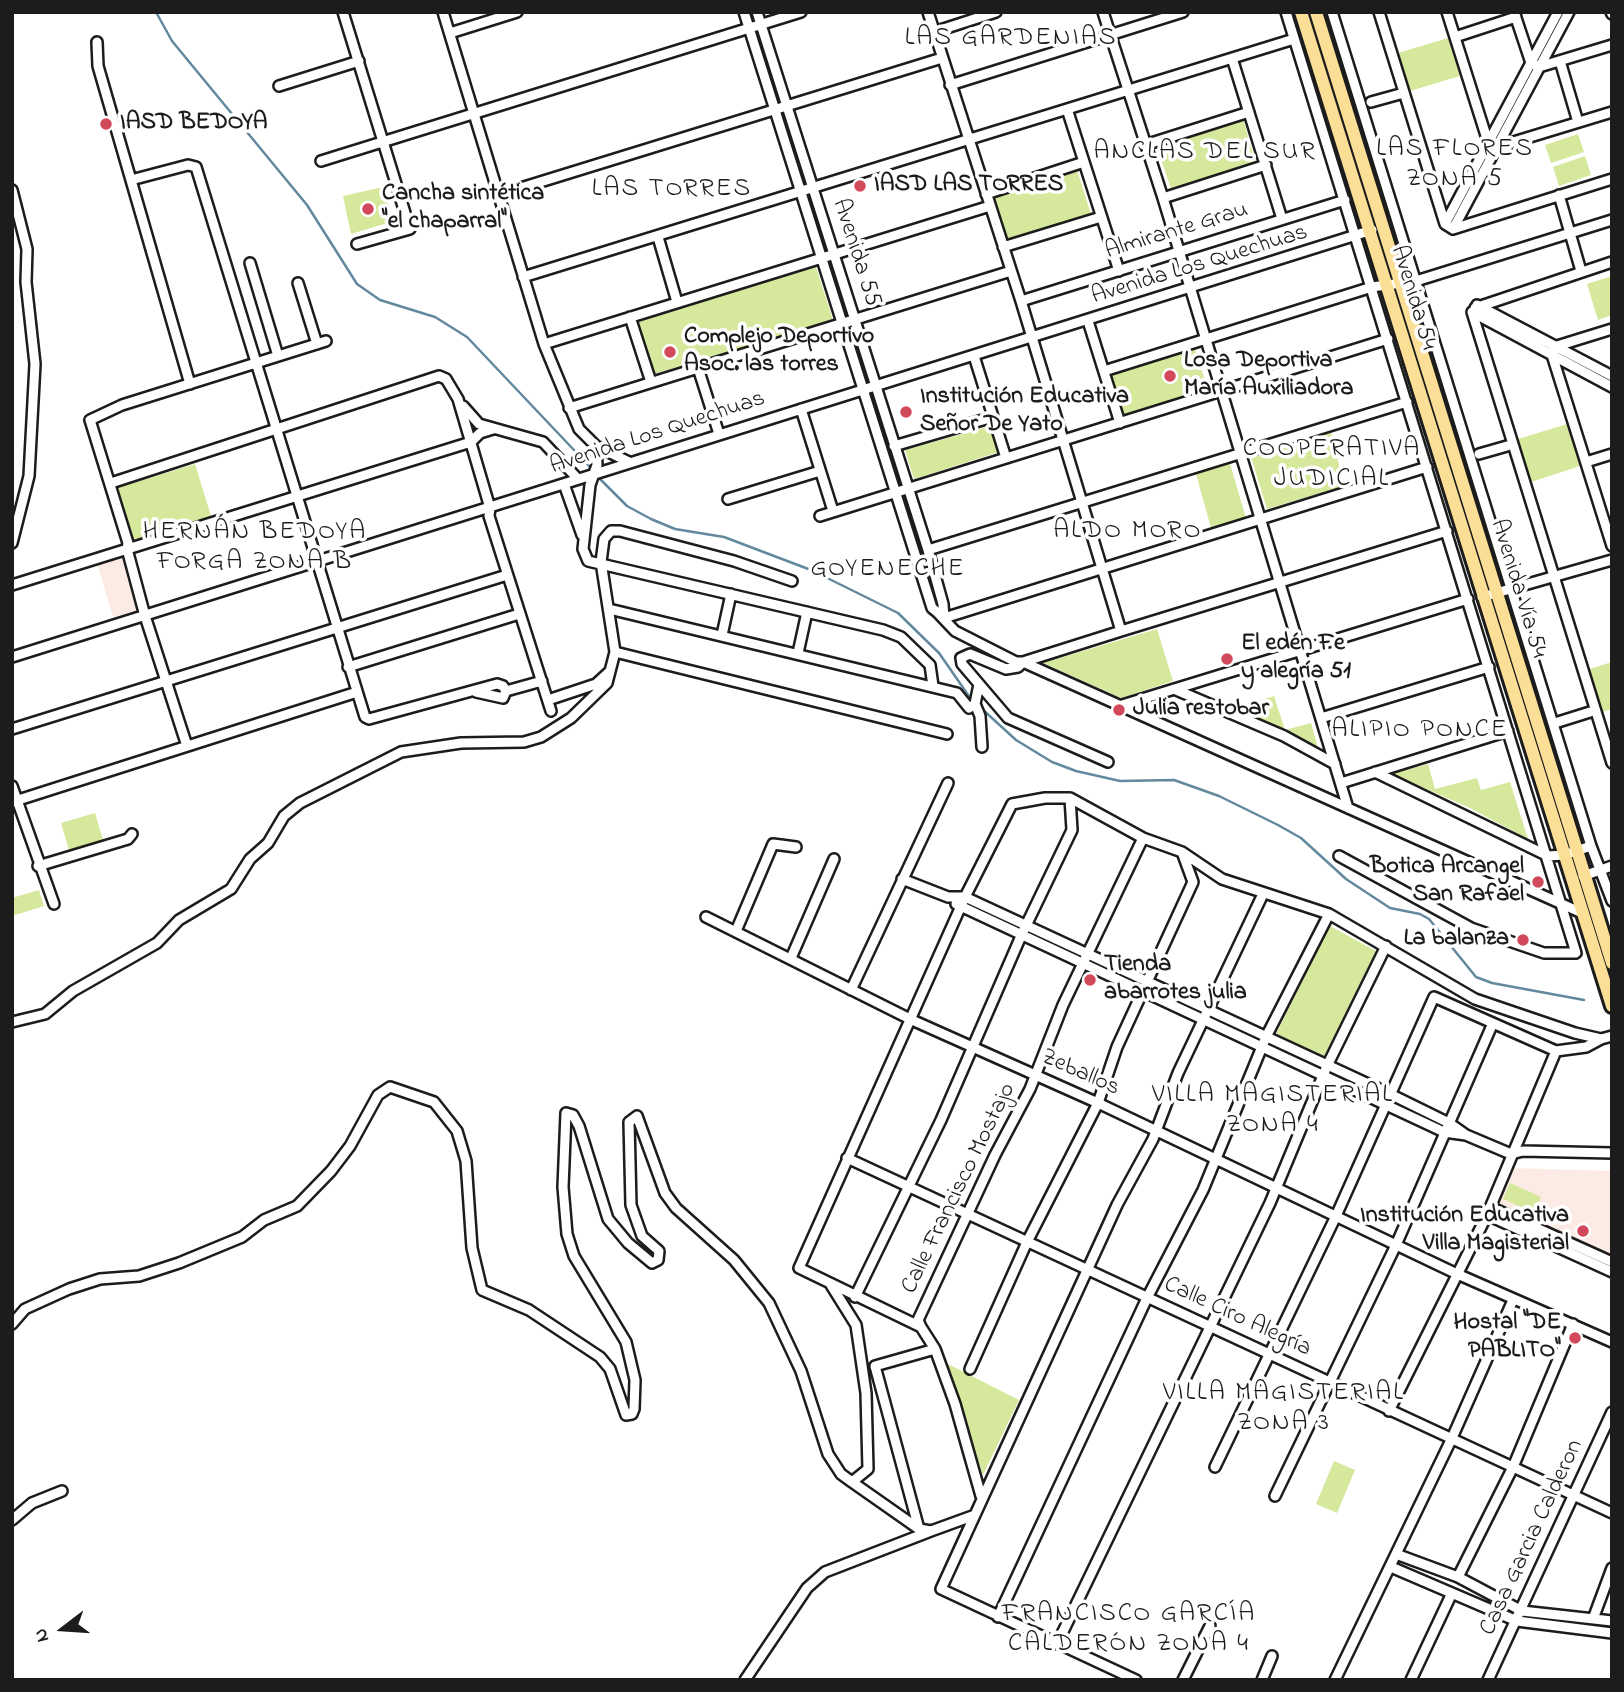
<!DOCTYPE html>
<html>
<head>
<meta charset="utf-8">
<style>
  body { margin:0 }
  #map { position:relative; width:1624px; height:1692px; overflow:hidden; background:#fff; font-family:"Indie Flower",sans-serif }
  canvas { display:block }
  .frame { position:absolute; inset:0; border:14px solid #1c1c1c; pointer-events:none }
  .north { position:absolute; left:28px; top:1594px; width:70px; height:70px; -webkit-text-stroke:5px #fff; paint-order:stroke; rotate:253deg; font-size:19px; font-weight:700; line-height:28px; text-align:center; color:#1c1c1c }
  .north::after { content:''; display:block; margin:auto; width:24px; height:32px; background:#1c1c1c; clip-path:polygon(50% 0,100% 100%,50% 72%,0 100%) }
</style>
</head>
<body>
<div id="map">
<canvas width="1624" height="1692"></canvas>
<div class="frame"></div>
<div class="north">N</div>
</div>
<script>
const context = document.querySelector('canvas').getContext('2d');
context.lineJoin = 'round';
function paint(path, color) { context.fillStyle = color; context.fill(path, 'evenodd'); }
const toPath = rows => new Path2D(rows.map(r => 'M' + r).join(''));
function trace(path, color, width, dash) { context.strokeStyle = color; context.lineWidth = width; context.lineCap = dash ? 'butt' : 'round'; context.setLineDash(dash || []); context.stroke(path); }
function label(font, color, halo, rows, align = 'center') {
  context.font = font + ' "Indie Flower",sans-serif'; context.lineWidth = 7; context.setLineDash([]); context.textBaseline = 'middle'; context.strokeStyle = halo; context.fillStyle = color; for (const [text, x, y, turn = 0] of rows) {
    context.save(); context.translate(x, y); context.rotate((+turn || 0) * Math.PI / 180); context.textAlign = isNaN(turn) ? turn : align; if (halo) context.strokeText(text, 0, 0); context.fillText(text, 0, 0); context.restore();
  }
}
const built = toPath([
  [122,556,138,610,113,617,97,563],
  [1510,1168,1612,1171,1612,1257,1496,1204]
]);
const green = toPath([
  [1448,38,1460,76,1410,91,1398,53],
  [1243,119,1256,164,1171,189,1157,147],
  [1578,134,1584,152,1551,163,1545,145],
  [1585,156,1591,175,1559,186,1553,167],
  [1077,170,1091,214,1005,241,992,197],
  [383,187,394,221,351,234,343,196],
  [816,267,833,320,654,374,638,322],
  [1612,276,1612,315,1598,320,1587,284],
  [1195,349,1208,390,1124,416,1111,374],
  [1567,424,1580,466,1528,483,1515,440],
  [991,426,999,452,914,479,905,450],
  [1331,432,1344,486,1267,509,1251,457],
  [195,464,211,516,133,540,117,488],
  [1230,464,1246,518,1211,528,1196,474],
  [1157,629,1173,681,1121,698,1043,663],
  [1612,662,1612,709,1599,713,1586,670],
  [1274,696,1285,730,1311,723,1319,752,1285,730,1235,708],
  [1428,764,1435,789,1477,778,1481,790,1510,782,1528,839,1470,808,1392,774],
  [95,813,103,840,69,850,61,823],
  [39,890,44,906,12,916,12,898],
  [1330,926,1376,951,1324,1056,1276,1034],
  [1510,1183,1541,1197,1534,1213,1503,1199],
  [948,1364,1019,1400,983,1475,946,1366],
  [1334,1461,1355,1470,1337,1513,1316,1504]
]);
const stream = toPath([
  [156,12,172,41,307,205,357,284,380,300,435,317,467,337,591,468],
  [597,476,627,506,651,519,675,529,724,537,811,570,898,613,939,653,973,702],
  [981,708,1016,740,1052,762,1076,771,1120,781,1174,780,1219,796,1278,825,1301,838,1346,879,1390,908,1420,914,1429,919,1476,977,1492,983,1584,1000]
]);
const minor = toPath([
  [343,12,410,229,357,244],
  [443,12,544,344,579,429,596,446,597,465,590,485,583,549,588,561,883,630,901,637,930,665,933,686],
  [744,12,932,608,937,612,955,631,1016,662,1023,662,1582,913],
  [757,12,928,550,943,604,944,618],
  [928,12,1021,301,1121,631],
  [1103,12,1163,198,1348,808],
  [1286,12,1576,953,1544,953,1471,928,1339,856],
  [1332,12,1591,846,1612,901],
  [1379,12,1445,224,1453,229,1612,179],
  [1447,12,1488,142,1497,147,1612,112],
  [1514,12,1531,63,1539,67,1612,45],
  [1611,12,1612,14],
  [934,32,996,12],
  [450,33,517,12],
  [1455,37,1516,17],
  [97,42,98,66,190,384],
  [1232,58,1282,219],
  [1560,61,1578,122],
  [950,85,1183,12],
  [279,86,359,61],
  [1371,102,1400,94],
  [1067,109,1119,271],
  [1145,145,1249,112],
  [321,161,801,12],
  [131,180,188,165,196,167,365,717,369,719,497,684,503,686,506,691],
  [12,190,27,249,26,282,35,364,29,476,12,543],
  [986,194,1084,162],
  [498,195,942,58],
  [1559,195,1581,271],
  [1163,198,1266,165],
  [1445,224,1558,12],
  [1453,229,1569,12],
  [658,237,677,302],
  [1003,247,1101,217],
  [250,263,278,356],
  [523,277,1294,39],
  [298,283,317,344],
  [1021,301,1345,200],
  [1477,305,1612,376],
  [1475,308,1612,262],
  [1472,312,1612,763],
  [1472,312,1612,387],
  [630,317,651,382],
  [1088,321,1120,423],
  [1612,329,1557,346,1552,355,1612,546],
  [544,344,990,206],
  [974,356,1006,458],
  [698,368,719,434],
  [1104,371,1372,287,1416,281,1612,220],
  [463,406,479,424,543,442,578,479],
  [569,408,1011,271],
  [801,409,833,511],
  [596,446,629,462],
  [894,446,993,417],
  [1479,454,1507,446],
  [1586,462,1612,454],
  [111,483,439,376,446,379,458,399,490,508,489,516,551,711],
  [564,484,582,535],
  [728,499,820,471],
  [820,516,1388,339],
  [928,550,1407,402],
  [12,585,471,442,480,433,493,429],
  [1482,597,1612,560],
  [609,609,957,693,969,708,975,704,979,684],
  [944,618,1427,467],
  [722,635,731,594],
  [615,652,947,734],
  [798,653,807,612],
  [12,657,1372,230],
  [348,667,519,614],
  [1174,689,1284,736,1335,764],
  [476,692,503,698,506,691,542,681],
  [548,700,596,684,609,672],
  [975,704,980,716,982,747],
  [1119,706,1468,599],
  [1321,718,1489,667],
  [1558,722,1590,712],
  [12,729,507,575],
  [187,746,145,616,127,549,128,543,90,420,122,405,326,341],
  [1108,762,1008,718,962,664,961,658,970,654,1006,669,1018,667,1023,662,1121,631,1447,531],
  [1375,772,1548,856,1564,855,1591,846],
  [1341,783,1508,731],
  [12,786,54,904],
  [12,802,357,692],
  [38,866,128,839,132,834],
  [1583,876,1612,866],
  [902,879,948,897,965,897,1390,1094,1449,1123,1466,1135,1511,1154,1523,1151,1612,1153],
  [956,904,1444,1132,1466,1135],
  [706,917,912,1020,1098,1103,1455,1273,1612,1342],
  [736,931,773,844,796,847],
  [791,958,834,859],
  [851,990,948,783],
  [12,1022,45,1014,73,991,157,943,179,920,231,889,250,859,268,843,284,816,300,803,401,752,461,743,524,742,541,737,571,718,607,683,615,652,601,562,604,539,611,531,620,531,734,561,792,581],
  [847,1158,1612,1513],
  [1490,1207,1612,1262],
  [1487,1215,1612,1272],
  [855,1297,941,1120,1021,936,1072,830,1070,798],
  [12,1324,25,1309,69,1289,100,1279,139,1276,179,1263,242,1237,264,1220,297,1206,331,1171,350,1146,378,1095,390,1087,434,1102,457,1131,466,1161,472,1248,482,1290,529,1310,600,1357,610,1369,626,1415,632,1414,634,1409,635,1380,626,1342,574,1256,567,1234,563,1187,566,1113,573,1115,579,1126,608,1219,628,1243,652,1263,658,1260,659,1251,642,1236,631,1205,629,1122,637,1116,665,1193,676,1208,734,1260,769,1303,801,1371,828,1454,841,1474,852,1482,868,1469,866,1393,856,1325,831,1285],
  [921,1327,918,1320,995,1155,1030,1089,1063,1005,1143,838],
  [970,1369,1027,1242,1098,1103,1117,1047,1193,882,1182,852],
  [1389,1411,1487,1215,1556,1051],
  [1215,1467,1336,1216,1434,997,1556,1051,1586,1047,1601,1039],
  [852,1482,919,1529,931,1531,975,1515],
  [981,1496,955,1404,935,1349,921,1327,799,1268,965,897,1012,804,1045,798,1070,798,1143,838,1182,852,1222,879,1329,914,1475,999,1575,1033,1601,1039,1612,1036],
  [1275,1496,1396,1245,1493,1023],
  [12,1520,32,1503,62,1491],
  [919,1529,875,1366,935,1349],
  [1396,1554,1458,1577,1522,1611,1612,1621],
  [1391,1567,1517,1621,1612,1633],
  [1458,1577,1513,1467,1573,1324],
  [998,1617,1147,1298,1203,1190,1266,1037,1329,914],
  [1593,1619,1612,1568],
  [1057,1644,1270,1203,1327,1066,1386,946],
  [745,1680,807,1588,825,1572,931,1531],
  [1136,1680,941,1589,1117,1205,1153,1139,1178,1073,1263,894],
  [1183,1680,1210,1626],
  [1262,1680,1272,1656],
  [1335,1680,1452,1438,1513,1300],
  [1411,1680,1452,1593],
  [1488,1680,1612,1412]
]);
const major = toPath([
  [1301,12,1612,1006],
  [1316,12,1612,963]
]);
const markers = [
  [106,124,7,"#d1495b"],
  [860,186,7,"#d1495b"],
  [368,209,7,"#d1495b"],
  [670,352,7,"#d1495b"],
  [1170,376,7,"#d1495b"],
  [906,412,7,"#d1495b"],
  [1227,659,7,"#d1495b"],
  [1119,710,7,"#d1495b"],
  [1538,882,7,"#d1495b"],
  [1523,940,7,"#d1495b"],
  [1090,980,7,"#d1495b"],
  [1583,1231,7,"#d1495b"],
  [1575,1338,7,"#d1495b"]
];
const poiNames = [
  ["IASD BEDOYA",120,124],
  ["IASD LAS TORRES",874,186],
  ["Cancha sintética",382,195],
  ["\"el chaparral\"",382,223],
  ["Complejo Deportivo",684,338],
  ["Asoc. las torres",684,366],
  ["Losa Deportiva",1184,362],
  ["María Auxiliadora",1184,390],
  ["Institución Educativa",920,398],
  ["Señor De Yato",920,426],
  ["El edén Fe",1241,645],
  ["y alegría 51",1241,673],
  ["Julia restobar",1133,710],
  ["Botica Arcangel",1524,868,"right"],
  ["San Rafael",1524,896,"right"],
  ["La balanza",1509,940,"right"],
  ["Tienda",1104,966],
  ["abarrotes julia",1104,994],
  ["Institución Educativa",1569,1217,"right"],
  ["Villa Magisterial",1569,1245,"right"],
  ["Hostal \"DE",1561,1324,"right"],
  ["PABLITO\"",1561,1352,"right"]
];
const streetNames = [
  ["Almirante Grau",1177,232,-17],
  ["Avenida 55",855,253,72],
  ["Avenida Los Quechuas",1200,266,-17],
  ["Avenida 54",1412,298,73],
  ["Avenida Los Quechuas",658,434,-18],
  ["Avenida Vía 54",1517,589,73],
  ["Zeballos",1080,1074,24],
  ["Calle Francisco Mostajo",960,1189,-64],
  ["Calle Ciro Alegría",1237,1318,25],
  ["Casa Garcia Calderon",1533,1538,-65]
];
const neighbourhoodNames = [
  ["LAS GARDENIAS",1011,40],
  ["LAS FLORES",1455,151],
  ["ZONA 5",1455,181],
  ["ANCLAS DEL SUR",1205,154],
  ["LAS TORRES",672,191],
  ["COOPERATIVA",1332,451],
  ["JUDICIAL",1332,481],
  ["ALDO MORO",1128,533],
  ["HERNÁN BEDOYA",255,534],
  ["FORGA ZONA B",255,564],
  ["GOYENECHE",888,571],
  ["ALIPIO PONCE",1420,732],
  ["VILLA MAGISTERIAL",1273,1097],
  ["ZONA 4",1273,1127],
  ["VILLA MAGISTERIAL",1284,1395],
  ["ZONA 3",1284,1425],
  ["FRANCISCO GARCÍA",1129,1616],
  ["CALDERÓN ZONA 4",1129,1646]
];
paint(built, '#fbebe4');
paint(green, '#d6e89b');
trace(stream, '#62899d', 2.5);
trace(minor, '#1c1c1c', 14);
trace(major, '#1c1c1c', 18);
trace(minor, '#fff', 9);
trace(major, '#fbdf96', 12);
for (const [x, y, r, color] of markers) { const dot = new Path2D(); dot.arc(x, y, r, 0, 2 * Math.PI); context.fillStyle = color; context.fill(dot); trace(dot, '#fff', 2.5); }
label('bold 24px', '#1c1c1c', '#fff', poiNames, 'left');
label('24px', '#1c1c1c', '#fff', streetNames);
context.letterSpacing = '2px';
label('26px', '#1c1c1c', '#fff', neighbourhoodNames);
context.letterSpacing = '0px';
</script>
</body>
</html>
